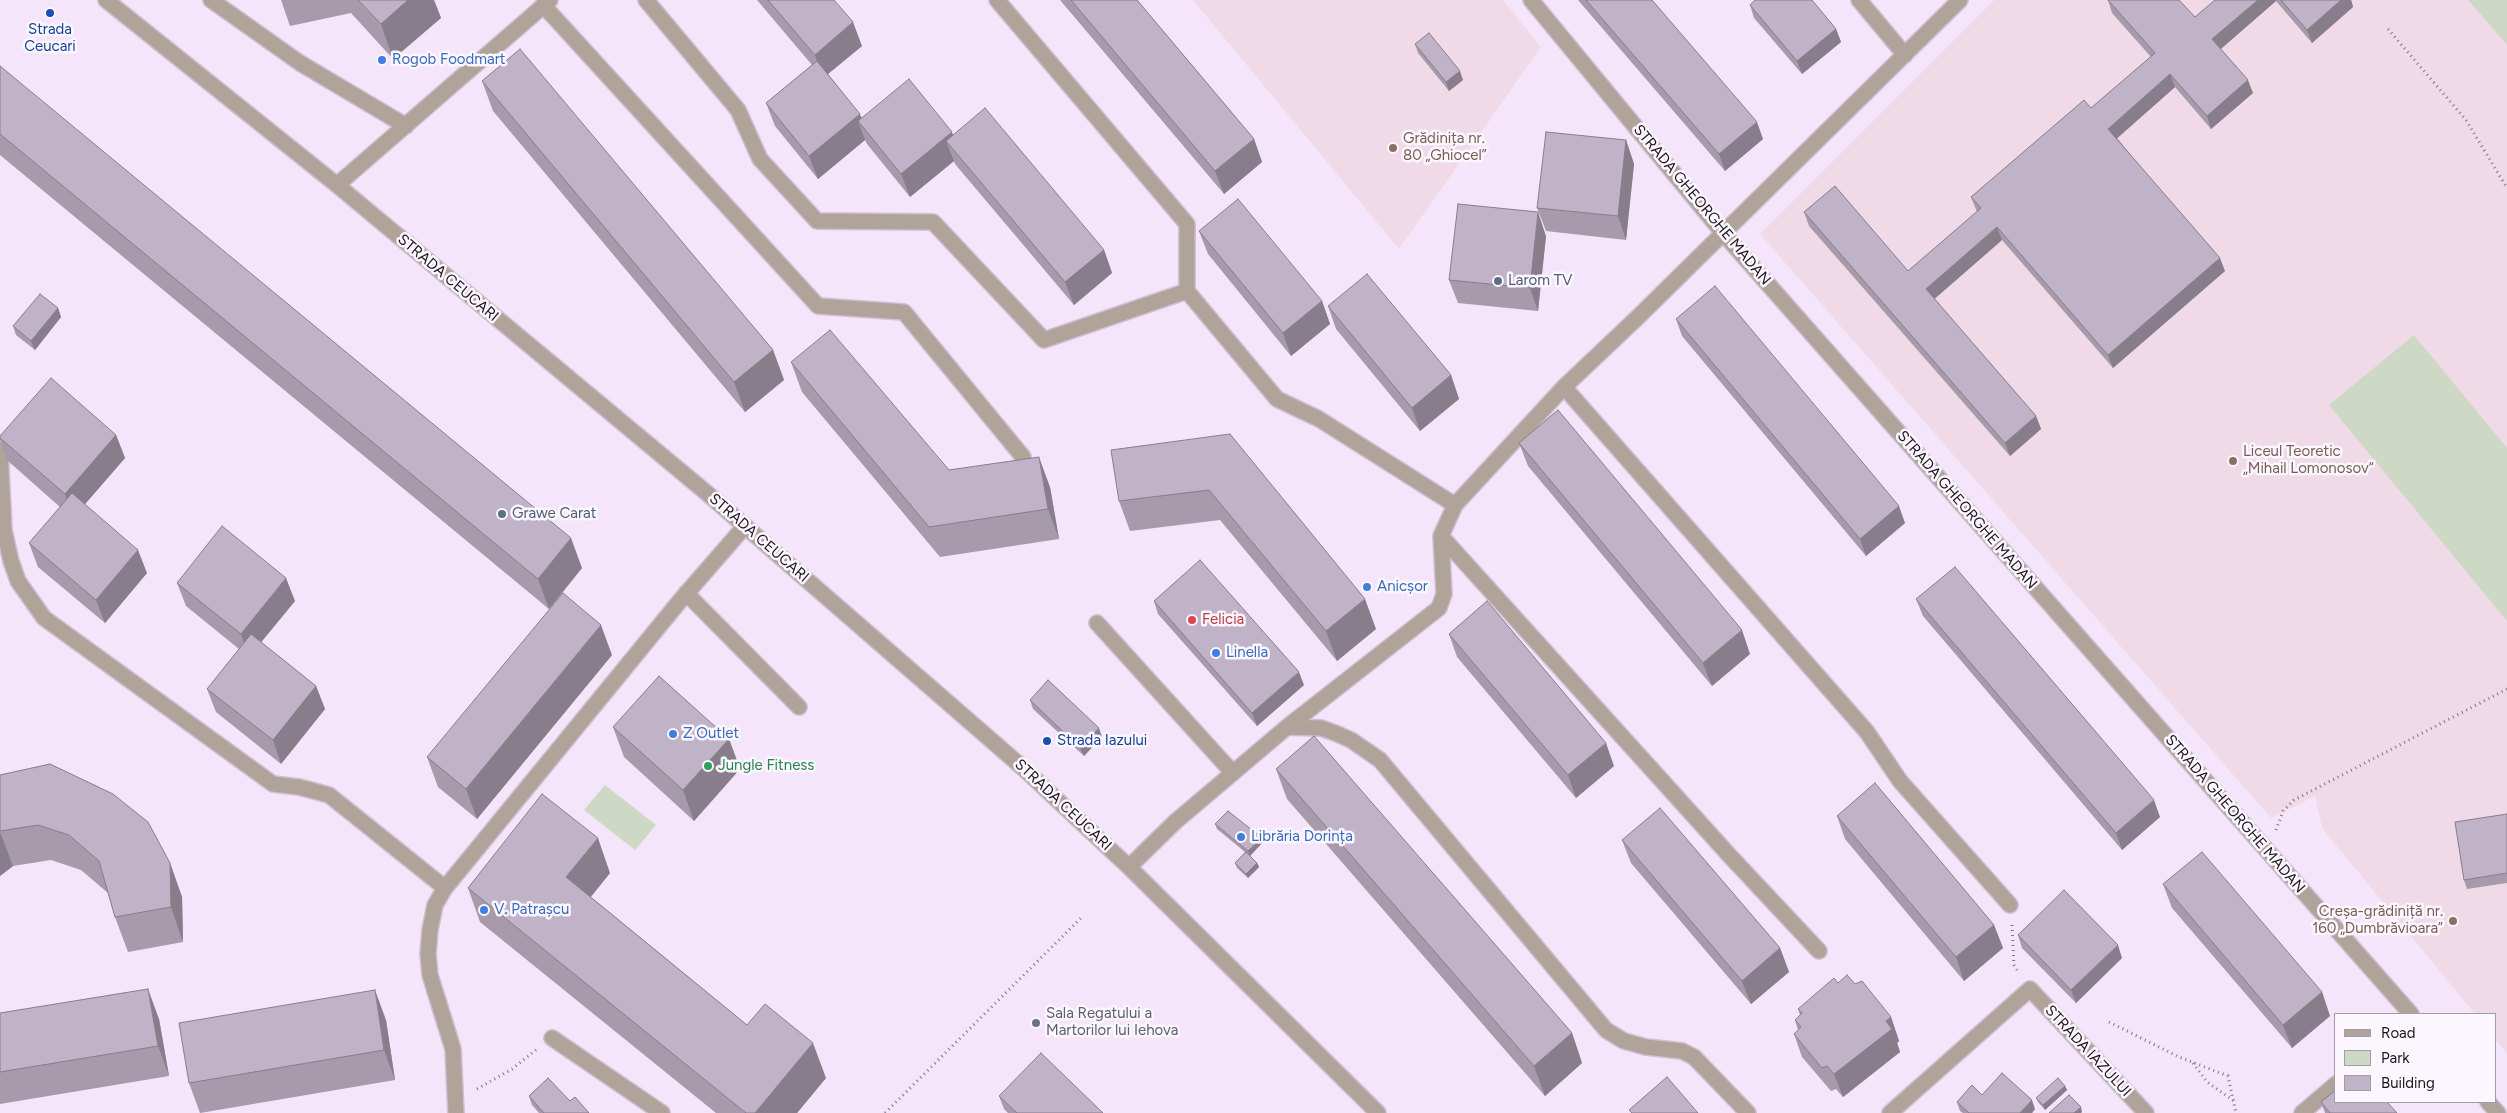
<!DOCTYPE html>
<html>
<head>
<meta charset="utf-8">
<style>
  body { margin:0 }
  #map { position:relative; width:2507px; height:1113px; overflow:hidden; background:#f4e5fa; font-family:Figtree,sans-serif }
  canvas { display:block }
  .legend { position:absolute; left:2334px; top:1013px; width:162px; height:90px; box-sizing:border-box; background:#fcf6fe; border:1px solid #a29ca4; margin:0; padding:6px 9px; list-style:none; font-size:15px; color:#1b161d }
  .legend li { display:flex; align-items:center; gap:10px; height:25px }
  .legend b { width:25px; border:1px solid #a29ca4 }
</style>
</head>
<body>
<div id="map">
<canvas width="2507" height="1113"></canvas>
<ul class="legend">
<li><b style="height:6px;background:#afa39a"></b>Road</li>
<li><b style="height:14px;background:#ced9c5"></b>Park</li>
<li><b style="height:14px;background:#c1b3c7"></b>Building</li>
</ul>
</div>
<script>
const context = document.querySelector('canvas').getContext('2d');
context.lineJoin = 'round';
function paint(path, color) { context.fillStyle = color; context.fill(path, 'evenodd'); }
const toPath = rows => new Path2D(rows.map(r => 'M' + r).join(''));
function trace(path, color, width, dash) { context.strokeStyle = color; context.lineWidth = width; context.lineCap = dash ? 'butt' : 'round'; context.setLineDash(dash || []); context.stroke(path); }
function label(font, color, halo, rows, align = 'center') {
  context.font = font + ' Figtree,sans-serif'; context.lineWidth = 5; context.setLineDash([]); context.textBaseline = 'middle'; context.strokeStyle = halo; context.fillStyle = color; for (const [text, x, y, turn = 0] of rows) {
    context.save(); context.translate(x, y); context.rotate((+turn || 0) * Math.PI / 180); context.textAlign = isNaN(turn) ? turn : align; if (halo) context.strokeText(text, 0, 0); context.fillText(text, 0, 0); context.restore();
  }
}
const education = toPath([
  [1193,0,1503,0,1541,47,1399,249],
  [1994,0,2468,0,2507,45,2507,1054,2496,1040,2496,1014,2475,1014,2322,828,2315,796,2271,818,1760,234]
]);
const green = toPath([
  [2468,0,2507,0,2507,45],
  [2414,335,2507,448,2507,621,2329,405],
  [605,785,656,825,635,850,584,810]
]);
const path = toPath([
  [2388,29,2466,120,2507,188],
  [2276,830,2283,811,2294,800,2507,689],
  [2012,925,2014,965,2019,973],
  [2109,1022,2179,1057,2228,1076,2236,1113],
  [2193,1063,2207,1082,2234,1101],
  [477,1089,512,1069,536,1050],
  [885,1113,1081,918]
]);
const minor = toPath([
  [106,0,337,185,708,494,1022,767,1129,867,1378,1113],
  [211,0,300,63,406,126],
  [646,0,738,110,760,159,817,221,933,222,1044,340,1187,291],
  [997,0,1187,224,1187,291,1277,399,1319,419,1455,505],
  [1531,0,1723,233,2411,1014],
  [1859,0,1905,55],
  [543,5,818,306,904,312,1023,457],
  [337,185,550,0],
  [1564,387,1867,732,1900,781,2010,905],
  [0,450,4,530,11,561,18,581,44,618,273,784,299,787,329,795,445,888],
  [1441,536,1729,855,1819,951],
  [686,593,799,707],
  [1097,623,1233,773],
  [1287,727,1321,728,1335,733,1351,740,1380,760,1606,1030,1624,1041,1646,1047,1682,1051,1694,1057,1748,1113],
  [1129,867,1175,822,1287,727,1439,608,1444,594,1441,536,1455,505,1564,387,1638,317,1960,0],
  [552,1038,662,1113],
  [2488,1102,2498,1113],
  [456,1113,453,1049,430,975,428,954,430,930,435,905,445,888,679,602,745,526],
  [1890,1113,2030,989,2146,1113],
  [2302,1113,2336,1084]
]);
const wall = toPath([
  [281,0,434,0,441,18,393,59,351,13,290,26],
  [757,0,834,0,862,46,828,74,862,118,953,135,1104,250,1112,273,1074,305,955,164,954,161,910,197,867,144,865,140,818,179,775,126,766,103,812,65],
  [1060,0,1137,0,1254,139,1262,162,1224,194],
  [1578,0,1652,0,1763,139,1725,171],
  [2108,0,2195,17,2215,0,2351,0,2353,7,2312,43,2276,1,2221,49,2253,93,2211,129,2175,87,2117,138,2225,271,2113,368,2002,240,1934,299,2036,416,2041,429,2010,456,1809,226,1804,212,1908,271,1977,212,1971,197,2091,108,2151,57,2112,13],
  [1750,5,1836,29,1841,42,1802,74,1754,18],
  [1415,44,1463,80,1449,91,1418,53],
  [0,66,582,568,549,609,0,155],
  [482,81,773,350,784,380,745,412,493,111],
  [1626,140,1634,164,1626,240,1546,231,1537,208],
  [1199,231,1322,301,1330,324,1291,356,1208,254],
  [1546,236,1538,311,1458,303,1449,280],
  [1328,306,1451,375,1459,399,1420,431,1336,329],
  [58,308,61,317,35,350,16,335,13,326],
  [1676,319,1905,523,1866,556,1682,336],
  [791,362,949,470,1050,487,1059,539,940,557,802,392],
  [1230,434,1376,629,1337,661,1220,520,1130,531,1119,501],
  [116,435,125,458,85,504,147,573,105,623,38,567,29,543,60,507,8,461,0,440,0,436],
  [1519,443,1750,654,1712,686,1528,466],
  [177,583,295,601,261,642,316,686,325,709,281,764,216,712,207,689,239,649,186,606],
  [1916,599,2160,817,2122,850,1923,616],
  [1154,601,1304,685,1257,726,1158,614],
  [1449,634,1614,766,1576,798,1457,657],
  [612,655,477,819,438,787,427,757],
  [1030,700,1102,737,1084,756,1033,709],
  [613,727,729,739,740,769,694,821,624,757],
  [1276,769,1572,1033,1582,1063,1545,1096,1287,799],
  [0,775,170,863,182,897,183,942,128,952,115,917,108,893,81,870,51,860,13,866,0,876],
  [2507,814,2507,883,2467,889,2464,880],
  [1837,816,1994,925,2003,948,1964,981,1845,839],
  [1215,824,1263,842,1250,856,1257,863,1259,867,1248,878,1237,868,1235,863,1245,852,1217,829],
  [1622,840,1780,948,1789,972,1751,1004,1631,863],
  [610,873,591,897,747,1025,826,1078,797,1113,716,1113,480,922,468,888],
  [2163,884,2322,992,2330,1016,2292,1048,2172,908],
  [2018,935,2122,958,2076,1003,2022,948],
  [1838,983,1855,984,1891,1017,1899,1041,1897,1043,1900,1052,1843,1097,1836,1089,1831,1091,1802,1057,1794,1034,1798,1030,1795,1020,1800,1015,1798,1009],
  [0,1013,159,1019,169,1076,0,1104],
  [386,1020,395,1080,200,1113,189,1083],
  [2065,1086,2067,1090,2045,1110,2038,1102,2036,1098],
  [1982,1095,2035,1109,2032,1113,1963,1113,1960,1111,1957,1102],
  [529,1096,570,1101,575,1097,589,1113,539,1113,532,1105],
  [999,1096,1103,1113,1008,1113,1004,1109],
  [2321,1102,2397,1113,2325,1113]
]);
const shadedWall = toPath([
  [408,0,434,0,441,18,393,59,381,24],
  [2258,0,2275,0,2276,1,2217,52,2212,39],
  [2341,0,2351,0,2353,7,2312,43,2307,30],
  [853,22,862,46,823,78,815,55],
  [1836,29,1841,42,1802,74,1797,61],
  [1460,71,1463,80,1449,91,1446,82],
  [2170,74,2175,87,2113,142,2108,129],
  [2248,80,2253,93,2211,129,2207,116],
  [860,114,866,131,858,121,865,140,818,179,809,156],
  [1757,122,1763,139,1725,171,1719,154],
  [952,132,961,156,946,141,954,161,910,197,901,174],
  [1254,139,1262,162,1224,194,1215,171],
  [1626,140,1634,164,1626,240,1618,216],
  [1538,212,1546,236,1538,311,1530,288],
  [1997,227,2002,240,1931,302,1926,289],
  [1104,250,1112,273,1074,305,1065,282],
  [2220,258,2225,271,2113,368,2108,355],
  [1322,301,1330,324,1291,356,1283,333],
  [58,308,61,317,35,350,31,341],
  [773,350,784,380,745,412,734,382],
  [1451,375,1459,399,1420,431,1412,408],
  [2036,416,2041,429,2010,456,2005,443],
  [116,435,125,458,73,518,65,494],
  [1039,457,1050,487,1059,539,1048,509],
  [1899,506,1905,523,1866,556,1860,539],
  [571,538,582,568,549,609,538,579],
  [138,550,147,573,105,623,96,600],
  [286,578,295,601,249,657,241,634],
  [1365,599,1376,629,1337,661,1326,631],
  [601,625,612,655,477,819,466,789],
  [1742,630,1750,654,1712,686,1703,663],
  [1299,672,1304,685,1257,726,1252,713],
  [316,686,325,709,281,764,273,740],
  [1099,728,1102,737,1084,756,1080,748],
  [729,739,740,769,694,821,683,790],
  [1606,743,1614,766,1576,798,1568,775],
  [2154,800,2160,817,2122,850,2116,833],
  [0,832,13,866,0,876],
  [598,838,610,873,579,911,566,877],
  [1262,838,1263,842,1250,856,1248,851],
  [170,863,182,897,183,942,171,907],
  [1257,863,1259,867,1248,878,1246,874],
  [1994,925,2003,948,1964,981,1956,957],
  [2118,945,2122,958,2076,1003,2071,990],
  [1780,948,1789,972,1751,1004,1742,981],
  [148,989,159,1019,169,1076,158,1046],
  [375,990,386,1020,395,1080,384,1050],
  [2322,992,2330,1016,2292,1048,2283,1025],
  [1891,1017,1899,1041,1897,1043,1900,1052,1843,1097,1834,1074,1886,1021],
  [1572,1033,1582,1063,1545,1096,1534,1066],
  [813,1043,826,1078,797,1113,755,1113],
  [2065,1086,2067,1090,2045,1110,2043,1105],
  [2032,1100,2035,1109,2032,1113,2020,1113],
  [2081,1107,2082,1112,2081,1113,2074,1113]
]);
const building = toPath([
  [358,0,408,0,381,24,358,0],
  [768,0,834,0,853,22,815,55,768,0],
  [1071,0,1137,0,1254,139,1215,171,1071,0],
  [1586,0,1652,0,1757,122,1719,154,1586,0],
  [1755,0,1812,0,1836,29,1797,61,1750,5,1755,0],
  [2108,0,2179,0,2195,17,2215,0,2258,0,2212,39,2248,80,2207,116,2170,74,2108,129,2220,258,2108,355,1997,227,1926,289,2036,416,2005,443,1804,212,1835,186,1908,271,1981,208,1971,197,2084,100,2091,108,2155,53,2108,0],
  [2281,0,2341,0,2307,30,2281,0],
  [1429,33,1460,71,1446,82,1415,44,1429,33],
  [520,49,773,350,734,382,482,81,520,49],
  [817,61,860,114,809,156,766,103,817,61],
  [0,66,571,538,538,579,0,134,0,66],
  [909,79,952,132,901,174,858,121,909,79],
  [985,108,1104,250,1065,282,946,141,985,108],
  [1546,132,1626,140,1618,216,1537,208,1546,132],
  [1238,199,1322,301,1283,333,1199,231,1238,199],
  [1458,204,1538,212,1530,288,1449,280,1458,204],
  [1367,274,1451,375,1412,408,1328,306,1367,274],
  [1715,286,1899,506,1860,539,1676,319,1715,286],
  [40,294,58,308,31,341,13,326,40,294],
  [830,330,949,470,1039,457,1048,509,929,527,791,362,830,330],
  [51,378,116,435,65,494,0,438,0,436,51,378],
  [1558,410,1742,630,1703,663,1519,443,1558,410],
  [1230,434,1365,599,1326,631,1209,490,1119,501,1111,450,1230,434],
  [72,493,138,550,96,600,29,543,72,493],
  [222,526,286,578,241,634,177,583,222,526],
  [1200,560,1299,672,1252,713,1154,601,1200,560],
  [1955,567,2154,800,2116,833,1916,599,1955,567],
  [563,593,601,625,466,789,427,757,563,593],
  [1487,601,1606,743,1568,775,1449,634,1487,601],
  [251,634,316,686,273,740,207,689,251,634],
  [659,676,729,739,683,790,613,727,659,676],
  [1048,680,1099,728,1080,748,1030,700,1048,680],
  [1314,736,1572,1033,1534,1066,1276,769,1314,736],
  [50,764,113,794,148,822,170,863,171,907,115,917,99,861,69,835,38,825,0,831,0,775,50,764],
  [1875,783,1994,925,1956,957,1837,816,1875,783],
  [542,794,598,838,566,877,747,1025,765,1004,813,1043,755,1113,746,1113,468,888,542,794],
  [1660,808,1780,948,1742,981,1622,840,1660,808],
  [1228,811,1262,838,1248,851,1215,824,1228,811],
  [2507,814,2507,873,2464,880,2455,822,2507,814],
  [1246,852,1257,863,1246,874,1235,863,1246,852],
  [2202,852,2322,992,2283,1025,2163,884,2202,852],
  [2064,890,2118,945,2071,990,2018,935,2064,890],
  [1847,975,1855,984,1862,981,1891,1017,1886,1021,1892,1029,1834,1074,1827,1066,1822,1068,1794,1034,1801,1027,1795,1020,1802,1013,1798,1009,1834,978,1838,983,1847,975],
  [148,989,158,1046,0,1072,0,1013,148,989],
  [375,990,384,1050,189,1083,179,1023,375,990],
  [1041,1053,1103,1113,1017,1113,999,1096,1041,1053],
  [2002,1073,2032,1100,2020,1113,1969,1113,1957,1102,1972,1085,1982,1095,2002,1073],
  [1667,1077,1698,1113,1632,1113,1629,1110,1667,1077],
  [548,1078,570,1101,575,1097,589,1113,544,1113,529,1096,548,1078],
  [2058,1078,2065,1086,2043,1105,2036,1098,2058,1078],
  [2336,1090,2336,1102,2387,1102,2397,1113,2330,1113,2321,1102,2336,1090],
  [2069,1095,2081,1107,2074,1113,2049,1113,2069,1095]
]);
const markers = [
  [50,13,5,"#1a4fb4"],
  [382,60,5,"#3f7fe0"],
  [1393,148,5,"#8d6e63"],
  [1498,281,5,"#5c6f8a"],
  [2233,461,5,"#8d6e63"],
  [502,514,5,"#5c6f8a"],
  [1367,587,5,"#3f7fe0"],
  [1192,620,5,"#e0444e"],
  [1216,653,5,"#3f7fe0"],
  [673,734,5,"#3f7fe0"],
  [1047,741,5,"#1a4fb4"],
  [708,766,5,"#2e9e5b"],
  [1241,837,5,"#3f7fe0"],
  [484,910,5,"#3f7fe0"],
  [2453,921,5,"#8d6e63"],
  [1036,1023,5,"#6b7280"]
];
const transitNames = [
  ["Strada",50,30],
  ["Ceucari",50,47],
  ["Strada Iazului",1057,741,"left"]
];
const shopNames = [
  ["Rogob Foodmart",392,60],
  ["Anicșor",1377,587],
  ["Linella",1226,653],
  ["Z Outlet",683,734],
  ["Librăria Dorința",1251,837],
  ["V. Patrașcu",494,910]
];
const educationNames = [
  ["Grădinița nr.",1403,139],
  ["80 „Ghiocel”",1403,156],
  ["Liceul Teoretic",2243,452],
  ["„Mihail Lomonosov“",2243,469],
  ["Creșa-grădiniță nr.",2443,912,"right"],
  ["160 „Dumbrăvioara”",2443,929,"right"]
];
const streetNames = [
  ["STRADA GHEORGHE MADAN",1702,205,50],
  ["STRADA CEUCARI",448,278,40],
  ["STRADA GHEORGHE MADAN",1967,510,49],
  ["STRADA CEUCARI",759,538,41],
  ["STRADA CEUCARI",1063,805,43],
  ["STRADA GHEORGHE MADAN",2235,814,49],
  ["STRADA IAZULUI",2088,1051,47]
];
const serviceNames = [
  ["Larom TV",1508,281],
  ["Grawe Carat",512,514]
];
const healthNames = [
  ["Felicia",1202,620]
];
const leisureNames = [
  ["Jungle Fitness",718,766]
];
const worshipNames = [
  ["Sala Regatului a",1046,1014],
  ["Martorilor lui Iehova",1046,1031]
];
paint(education, '#f0dae7');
paint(green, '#ced9c5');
trace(minor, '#cdc0d2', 18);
trace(path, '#7f7583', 3, [1, 4]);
trace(minor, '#afa39a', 15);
paint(wall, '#a69aab');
paint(shadedWall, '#877d8b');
paint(building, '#c1b3c7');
trace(building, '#877d8b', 1);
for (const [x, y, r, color] of markers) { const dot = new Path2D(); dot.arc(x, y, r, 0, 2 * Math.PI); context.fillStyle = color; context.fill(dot); trace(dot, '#fcf6fe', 2); }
label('15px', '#164399', '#fcf6fe', transitNames);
label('15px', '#366cbe', '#fcf6fe', shopNames, 'left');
label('15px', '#785e54', '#fcf6fe', educationNames, 'left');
label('15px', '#1b161d', '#fcf6fe', streetNames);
label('15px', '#4e5e75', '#fcf6fe', serviceNames, 'left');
label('15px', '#be3a42', '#fcf6fe', healthNames, 'left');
label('15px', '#27864d', '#fcf6fe', leisureNames, 'left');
label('15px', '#5b616d', '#fcf6fe', worshipNames, 'left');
</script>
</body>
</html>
